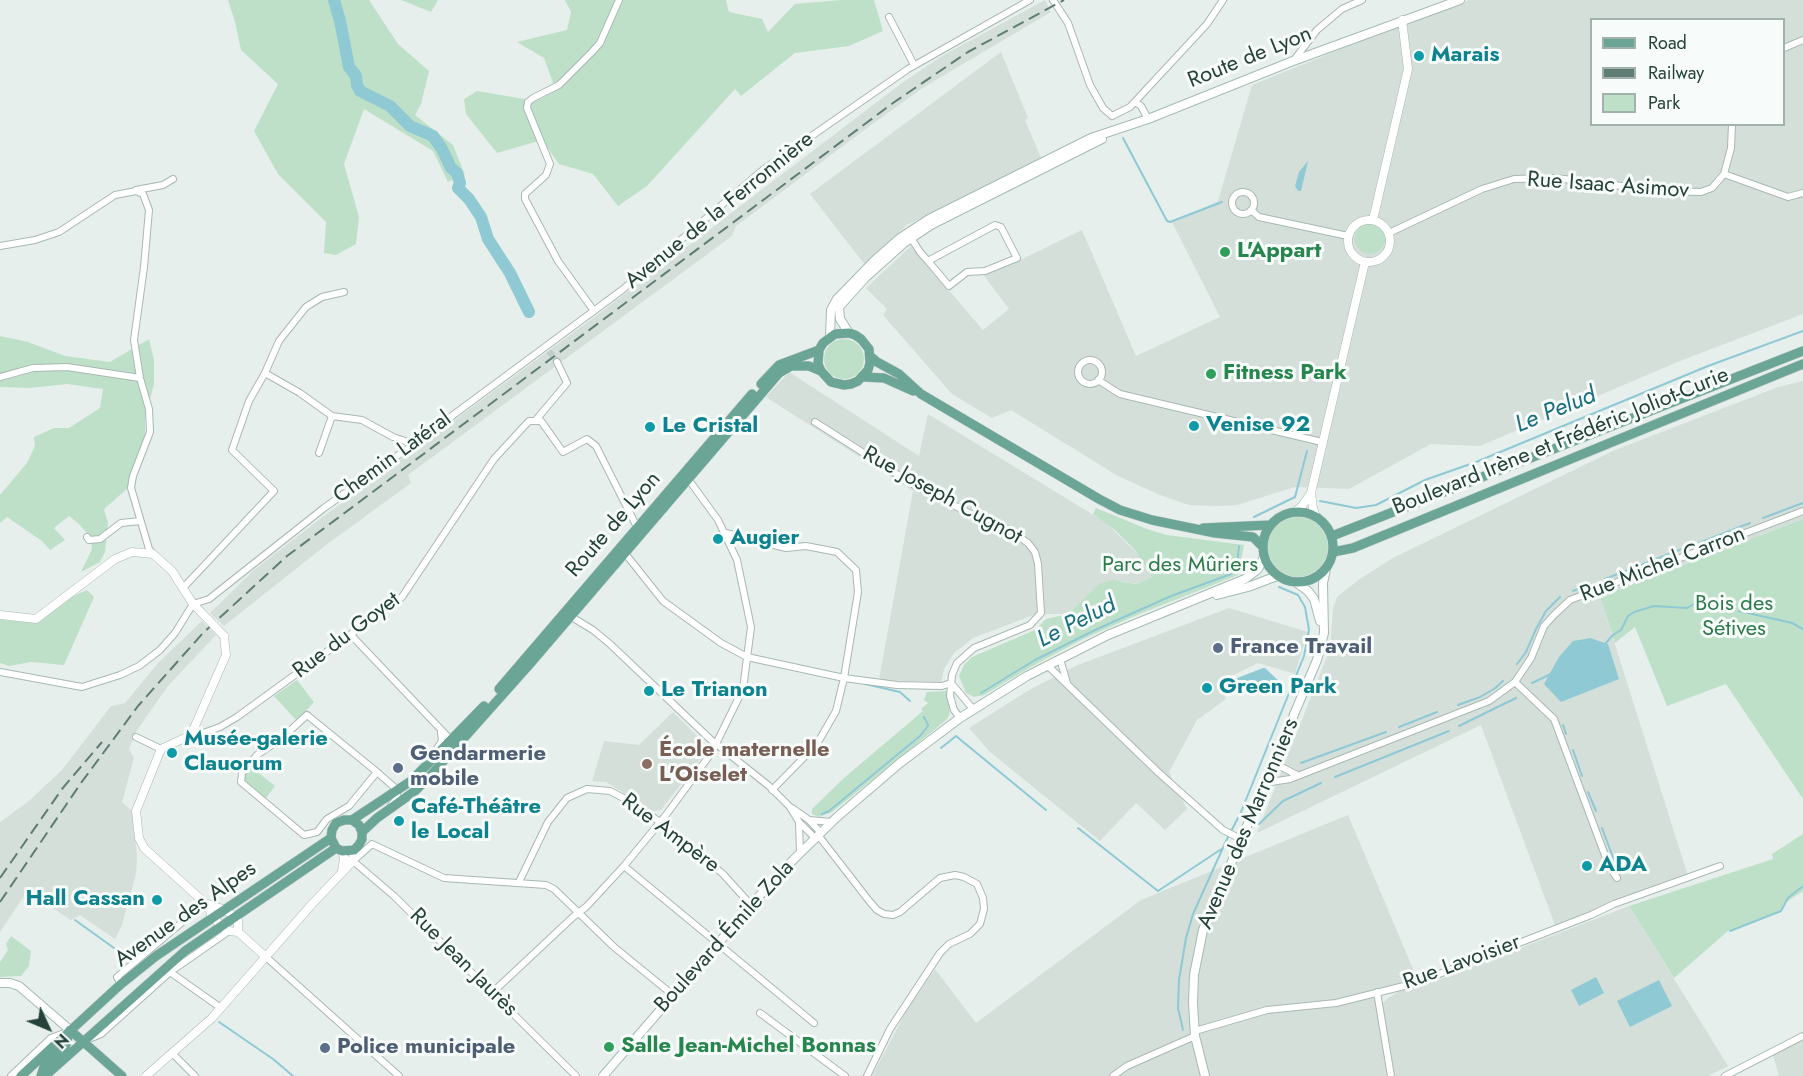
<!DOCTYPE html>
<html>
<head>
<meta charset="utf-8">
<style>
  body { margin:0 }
  #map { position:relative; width:1803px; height:1076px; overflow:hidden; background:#e6efeb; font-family:Jost,sans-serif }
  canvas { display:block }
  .legend { position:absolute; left:1590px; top:18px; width:195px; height:108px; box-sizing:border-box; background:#f7fbf9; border:2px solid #a3b1ad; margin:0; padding:8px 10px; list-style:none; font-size:18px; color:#24423a }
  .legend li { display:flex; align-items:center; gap:12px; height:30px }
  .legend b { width:30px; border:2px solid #a3b1ad }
  .north { position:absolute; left:18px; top:998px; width:60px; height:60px; -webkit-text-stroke:4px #f7fbf9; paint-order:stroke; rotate:134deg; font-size:16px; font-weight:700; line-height:24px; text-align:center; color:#24423a }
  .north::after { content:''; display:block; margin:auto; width:21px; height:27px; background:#24423a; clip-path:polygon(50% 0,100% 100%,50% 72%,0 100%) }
</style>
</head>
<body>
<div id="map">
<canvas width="1803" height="1076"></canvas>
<ul class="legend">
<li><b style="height:8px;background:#6aa596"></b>Road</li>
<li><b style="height:8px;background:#5f7d75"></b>Railway</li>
<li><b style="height:16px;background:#bfe0c8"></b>Park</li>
</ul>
<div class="north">N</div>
</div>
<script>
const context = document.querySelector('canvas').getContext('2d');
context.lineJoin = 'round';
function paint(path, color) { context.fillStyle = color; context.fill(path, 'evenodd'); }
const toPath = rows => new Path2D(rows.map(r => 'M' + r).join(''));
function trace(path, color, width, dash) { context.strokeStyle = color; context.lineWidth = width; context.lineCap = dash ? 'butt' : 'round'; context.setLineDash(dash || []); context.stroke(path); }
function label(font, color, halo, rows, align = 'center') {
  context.font = font + ' Jost,sans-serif'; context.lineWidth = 6; context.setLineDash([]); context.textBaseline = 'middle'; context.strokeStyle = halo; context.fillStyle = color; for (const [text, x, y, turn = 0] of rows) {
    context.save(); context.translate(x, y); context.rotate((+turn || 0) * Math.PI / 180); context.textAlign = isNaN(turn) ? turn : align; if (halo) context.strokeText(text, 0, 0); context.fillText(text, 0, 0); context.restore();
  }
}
const built = toPath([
  [1045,0,1051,12,924,87,871,125,736,226,732,236,408,475,411,483,326,545,224,626,210,613,254,570,320,519,596,316,902,83,942,56],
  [1469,0,1803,0,1803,314,1680,361,1480,446,1431,444,1349,489,1295,487,1237,505,1219,506,1189,505,1160,495,1118,476,1011,410,992,418,952,394,883,315,887,309,866,288,911,246,983,330,1009,309,982,273,1014,263,1082,230,1136,356,1220,317,1172,222,1218,201,1252,85,1420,17],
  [1592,20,1784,20,1784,124,1592,124],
  [1001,52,1028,118,1025,120,1041,158,907,225,865,265,810,194],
  [789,372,919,456,928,414,1105,522,1138,554,1152,577,1136,584,1121,581,1094,589,1068,614,1036,614,973,638,954,653,944,669,941,682,879,680,913,491,766,397],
  [1803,381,1803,519,1600,597,1688,876,1556,928,1481,725,1257,833,1330,649,1333,609,1337,597,1361,578,1393,558,1615,450,1778,387],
  [1229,608,1308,632,1295,674,1258,663,1219,682,1226,699,1197,720,1169,772,1187,809,1165,830,1136,803,1100,841,990,752,969,728,1031,689,1078,665],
  [202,621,216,635,168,686,137,730,129,749,134,758,122,802,133,812,137,857,136,874,122,925,115,939,80,915,71,920,29,893,26,893,0,932,0,822,29,801,62,770,111,706,125,703,159,662],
  [673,712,709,748,661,810,653,811,606,782,592,781,604,741,639,745],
  [1348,815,1416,976,1375,994,1389,1076,872,1076,908,1008,935,969,976,1023,1141,900],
  [1629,906,1728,1066,1708,1076,1395,1076,1382,1004,1388,998,1398,992,1435,981],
  [1803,1036,1803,1076,1779,1076,1772,1052]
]);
const green = toPath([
  [228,0,369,0,398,44,429,71,421,104,415,115,453,145,465,175,448,182,433,151,364,109,344,164,359,217,356,244,336,255,324,253,326,222,278,174,254,131,278,84,241,50,235,22],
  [401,0,438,0,431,12],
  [565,0,726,0,729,12,762,19,768,32,795,4,841,0,874,0,883,31,849,46,795,53,741,96,735,89,647,186,618,206,593,174,559,164,542,140,497,153,466,114,464,99,477,91,536,101,556,91,544,58,517,42,567,30,571,12],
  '1355 239a15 15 0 1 1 30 0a15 15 0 1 1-30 0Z',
  [0,336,28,342,65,356,110,362,149,339,154,360,154,384,145,417,145,437,128,488,104,509,108,523,105,552,100,562,81,572,92,549,91,538,79,524,69,516,54,528,65,540,50,550,42,541,7,517,0,523,0,495,27,463,35,446,34,437,54,428,69,428,100,408,103,389,67,384,30,388,0,387],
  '824 359a20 20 0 1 1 40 0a20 20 0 1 1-40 0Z',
  [1096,508,1147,529,1167,535,1244,545,1238,575,1137,615,1083,639,1029,668,984,695,974,697,966,693,959,676,964,665,972,657,1035,630,1046,619,1068,614,1099,584,1113,580,1136,584,1152,577,1135,550,1116,531,1093,514],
  '1268 547a30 30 0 1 1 60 0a30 30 0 1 1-60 0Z',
  [1803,519,1803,799,1726,684,1667,706,1635,627,1615,643,1600,597],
  [87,590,94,597,64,665,31,662,9,666,0,663,0,619,9,621,41,620,67,599],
  [297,680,314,702,297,721,274,696],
  [946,691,950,708,949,716,945,721,832,812,819,817,812,814,812,809,844,778,923,711,921,709,928,703,924,700,927,692],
  [251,767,275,786,266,798,242,778],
  [1803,834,1803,891,1783,904,1784,907,1781,911,1728,931,1674,978,1629,906,1773,859,1772,854],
  [11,936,31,951,29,966,21,976,0,977,0,962,8,950,6,944]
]);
const water = toPath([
  [1308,161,1301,191,1298,191,1295,186,1299,172],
  [1590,638,1608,644,1619,679,1561,702,1544,684,1559,657,1573,641],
  [1263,668,1265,668,1282,684,1284,689,1282,692,1271,695,1255,680,1234,692,1222,684],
  [1596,977,1604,993,1579,1006,1571,990],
  [1659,980,1672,1006,1630,1027,1617,1001]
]);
const stream = toPath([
  [1123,138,1167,221,1170,222,1222,202],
  [1320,501,1356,508,1376,505,1425,480,1476,462,1708,366,1803,331],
  [1254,517,1295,497,1307,451],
  [1763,518,1803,503],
  [1699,543,1750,523],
  [1605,579,1687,547],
  [1573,591,1591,584],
  [1739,611,1792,623,1803,629],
  [1605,644,1613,635,1621,630,1628,616,1634,612,1654,606,1687,608,1703,599,1733,609],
  [1517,664,1526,652,1536,629,1546,611,1560,597],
  [1532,683,1551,674],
  [865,684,900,692,910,701],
  [981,693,1035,660,1095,630,1171,596,1231,574,1235,571,1237,565,1239,546],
  [1458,705,1480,697,1494,689,1503,681],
  [924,717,928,725],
  [1563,725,1566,734],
  [1459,726,1516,698],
  [1399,727,1437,712],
  [941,748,956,736,1046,810],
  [1573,750,1582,776],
  [1301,763,1386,732],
  [1335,777,1449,731],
  [1588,792,1596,811],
  [822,814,829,811,920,736,928,726],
  [1259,824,1283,801,1321,783],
  [1078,828,1158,891,1223,848],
  [1602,828,1614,860],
  [75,920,114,948],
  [1730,931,1781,911,1788,898,1803,886],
  [219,1022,273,1059,293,1076],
  [1183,1030,1178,1008,1179,980,1186,938,1193,914,1226,841,1241,812,1304,656,1309,630,1305,607,1298,595,1279,587]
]);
const river = toPath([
  [334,0,340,21,349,67,356,76,357,85,360,91,390,106,410,126,433,136,442,149,451,168,457,173,460,183,458,188,469,199,481,217,488,239,510,273,529,312]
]);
const minorTunnel = toPath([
  [549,351,557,362]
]);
const minor = toPath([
  [1053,0,1068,23,1090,85,1103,108,1112,116],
  [889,17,914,65],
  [1784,48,1803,40],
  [1294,60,1317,30,1342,9,1362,0],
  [1135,102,1141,106,1148,119],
  [1112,116,1130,107,1207,24,1223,0],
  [1724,174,1788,197,1803,193],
  [136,190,163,185,173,179],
  '1232 203a11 11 0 1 1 22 0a11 11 0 1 1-22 0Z',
  [1251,210,1259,217,1348,236],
  [1389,233,1482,189,1514,179,1556,178,1663,191,1701,192,1712,188,1724,174,1731,148,1732,124],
  [911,238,920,252,928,261,949,286,967,272,985,271,1017,258,1001,227,995,225,928,261],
  [0,246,35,240,59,232,115,195,136,191,143,194,149,210,144,267,134,340,140,378,149,409,150,432,133,476,131,488,149,549,153,554],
  [594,311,558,261,525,199,525,194,546,175,550,164,527,108,528,102,533,98,559,85,592,52,600,43,619,0],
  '1078 372a12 12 0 1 1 24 0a12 12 0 1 1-24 0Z',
  [265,373,279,341,306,307,322,297,344,292],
  [0,377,33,368,67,367,140,378],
  [1098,380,1120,394,1322,442],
  [535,421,567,383,557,362],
  [815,422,914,485,971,514,995,521,1028,543,1035,552,1038,564,1041,613,1030,625,974,648,957,663,952,675,950,696,954,710,960,718],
  [319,453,332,416],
  [726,533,786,548,806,546,837,552,856,570,858,592,844,678,836,711,817,744,772,790],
  [87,537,89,540,100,539,121,523,140,521],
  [624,552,663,601,721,643,747,657,844,678,897,685,942,686,951,683],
  [183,588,274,491,232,450,249,401,265,373,300,393,332,416,362,420,393,437,414,444],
  [570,616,593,630,610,644,710,739,769,786,790,807,799,822,815,838],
  [351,635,449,738,449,745],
  [1060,659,1067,683],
  [1047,665,1159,773,1223,830,1241,839],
  [0,672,82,687,120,675,139,666,160,650,175,633,193,604,209,599,324,508,414,444,622,290,764,169,908,69,1030,0],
  [1515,682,1554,719,1609,866,1617,878],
  [951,683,973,709],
  [191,735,195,736,220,727,237,717,402,597,494,459,529,421,541,421,563,452,587,439,596,446,639,531],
  [136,737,161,749],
  [436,750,442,741,441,732],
  [1274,763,1297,775],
  [377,772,349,806,327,819,317,832,304,835,241,782,242,773,257,755,282,738,307,715,377,772,394,787,397,795,395,801,391,805],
  [1265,783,1290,779,1489,701,1515,682,1531,658,1544,626,1554,615,1570,600,1803,511],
  [792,808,809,820,821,833],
  [809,820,832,822],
  [799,823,800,852],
  [818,835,870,902,877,910,884,914,893,915,900,912,940,878,955,875,964,877,977,884,983,898,984,909,980,924,970,934,949,944,940,953,890,1029,867,1076],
  [344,858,353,861,394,896,576,1076],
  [353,861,372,844,444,878,546,885,554,889,614,947,673,995],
  [624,866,814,1023],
  [519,882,548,822,567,798,587,789,610,791,631,802,660,822,723,874,751,905],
  [266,957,399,1076],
  [170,972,221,1008],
  [121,984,117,977,205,903],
  [493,992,573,917,586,907,624,866,666,815,712,752,743,689,751,627,737,560,718,520,686,476],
  [1377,992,1391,1076],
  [760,1013,845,1076],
  [1195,1031,1267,1010,1336,1003,1416,983,1591,915,1614,904,1720,866],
  [89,1039,101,1034,170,972,229,931],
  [172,1053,195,1076],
  [11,1076,51,1038,67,1032],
  [1113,1076,1127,1066,1195,1036],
  [1725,1076,1803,1036]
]);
const tertiary = toPath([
  [1373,220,1408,69,1402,20],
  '1348 241a21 21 0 1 1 42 0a21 21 0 1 1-42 0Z',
  [1295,512,1302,506,1311,493],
  [1316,517,1313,508,1311,493,1365,262],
  [0,615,36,619,115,559,132,552,153,554,172,571,193,604,200,611],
  [224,636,226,655,191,735,161,749,136,811,139,838,144,848,205,903,225,910,235,917,238,921,238,932],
  [342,871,344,858,342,851],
  [208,905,211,914,221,926,229,931,238,932,266,957],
  [146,1076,212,1018,313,903,353,861,354,850]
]);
const secondary = toPath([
  [849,333,840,319,839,307,866,277,904,243,931,225,1102,139],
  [830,337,831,310,837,299,874,261,900,238,929,219,1091,138,1148,119,1293,61,1460,0],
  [1297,583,1308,591,1314,599,1320,621],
  [1217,595,1248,587,1277,576],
  [0,983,10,983,19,986,70,1030],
  [603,1076,761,894,788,865,837,817,900,763,960,718,1027,676,1108,635,1245,579,1258,569,1264,557],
  [1205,1076,1195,1036,1193,1003,1194,975,1203,930,1317,660,1324,633,1323,583,1326,569]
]);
const primary = toPath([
  [870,356,877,362,899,374,921,394,1099,499,1120,510,1152,520,1215,533,1253,537,1262,546],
  [864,377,884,378,913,391],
  [761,384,779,365,819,350],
  '1263 547a35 35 0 1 1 70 0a35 35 0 1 1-70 0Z',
  [1203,528,1270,525],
  [1332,536,1803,351],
  [1333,552,1353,548,1803,364],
  [499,689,752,394],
  [352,820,411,781,484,706],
  [362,832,359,825,352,820,344,820,336,823,332,830,331,838,336,848,342,851,354,850,359,845,362,839,362,832,377,818,415,791,430,776,529,665,779,373,791,366,809,366,821,371,831,382,844,385,851,384,858,381,868,370,870,363,869,349,861,339,855,335,849,333,835,334,823,343,819,350,818,364,821,371],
  [70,1030,122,1076],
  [21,1076,121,984,156,956,331,838],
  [41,1076,44,1067,66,1045,69,1033],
  [45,1076,185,951,336,848]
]);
const rail = toPath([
  [0,878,62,789,102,742],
  [0,902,81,783,138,706,203,633,287,556,893,103,968,52,1064,0]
]);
const tertiaryBridge = toPath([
  [200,611,224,636]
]);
const markers = [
  [1419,56,6,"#0f9aa8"],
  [1225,252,6,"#2e9e5b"],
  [1211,374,6,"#2e9e5b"],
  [1194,426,6,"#0f9aa8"],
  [650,427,6,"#0f9aa8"],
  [718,539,6,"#0f9aa8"],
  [1218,648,6,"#5c6f8a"],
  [1207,688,6,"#0f9aa8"],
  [649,691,6,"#0f9aa8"],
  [172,753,6,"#0f9aa8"],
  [647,764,6,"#8d6e63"],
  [398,768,6,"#5c6f8a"],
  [399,821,6,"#0f9aa8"],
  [1587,866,6,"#0f9aa8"],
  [157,900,6,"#0f9aa8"],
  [609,1047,6,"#2e9e5b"],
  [325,1048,6,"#5c6f8a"]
];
const cultureNames = [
  ["Marais",1431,56],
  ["Venise 92",1206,426],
  ["Le Cristal",662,427],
  ["Augier",730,539],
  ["Green Park",1219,688],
  ["Le Trianon",661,691],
  ["Musée-galerie",184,740],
  ["Clauorum",184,765],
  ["Café-Théâtre",411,808],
  ["le Local",411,833],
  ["ADA",1599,866],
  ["Hall Cassan",145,900,"right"]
];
const streetNames = [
  ["Route de Lyon",1250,58,-22],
  ["Rue Isaac Asimov",1608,186,4],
  ["Avenue de la Ferronnière",720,211,-39],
  ["Boulevard Irène et Frédéric Joliot-Curie",1561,442,-22],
  ["Chemin Latéral",393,458,-36],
  ["Rue Joseph Cugnot",942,496,29],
  ["Route de Lyon",614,525,-49],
  ["Rue Michel Carron",1663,565,-21],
  ["Rue du Goyet",347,636,-37],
  ["Avenue des Marronniers",1249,824,-67],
  ["Rue Ampère",670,834,37],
  ["Avenue des Alpes",186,915,-35],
  ["Boulevard Émile Zola",725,937,-48],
  ["Rue Jean Jaurès",463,963,45],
  ["Rue Lavoisier",1462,963,-20]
];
const leisureNames = [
  ["L'Appart",1237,252],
  ["Fitness Park",1223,374],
  ["Salle Jean-Michel Bonnas",621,1047]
];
const parkNames = [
  ["Parc des Mûriers",1180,566],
  ["Bois des",1734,605],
  ["Sétives",1734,630]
];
const serviceNames = [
  ["France Travail",1230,648],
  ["Gendarmerie",410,755],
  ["mobile",410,780],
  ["Police municipale",337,1048]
];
const educationNames = [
  ["École maternelle",659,751],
  ["L'Oiselet",659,776]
];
const waterNames = [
  ["Le Pelud",1556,411,-22],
  ["Le Pelud",1077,623,-27]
];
paint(built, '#d4dfda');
paint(green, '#bfe0c8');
paint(water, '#8ec9d4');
trace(stream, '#8ec9d4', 2);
trace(river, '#8ec9d4', 12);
trace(minorTunnel, '#bfccc8', 6, [6, 3]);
trace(minor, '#a8b8b2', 8);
trace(tertiary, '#a8b8b2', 9);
trace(secondary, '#a4bbb3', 10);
trace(primary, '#c2cac8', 10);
trace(minor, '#fff', 6);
trace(tertiary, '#fff', 8);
trace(secondary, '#fff', 8);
trace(primary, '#6aa596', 9);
trace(rail, '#5f7d75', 2, [12, 6]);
trace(tertiaryBridge, '#a8b8b2', 9, []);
trace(tertiaryBridge, '#fff', 8);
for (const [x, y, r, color] of markers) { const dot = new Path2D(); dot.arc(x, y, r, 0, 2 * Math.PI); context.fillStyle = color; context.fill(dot); trace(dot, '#f7fbf9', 2); }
label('bold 22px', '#0d838f', '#f7fbf9', cultureNames, 'left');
label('22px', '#24423a', '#f7fbf9', streetNames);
label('bold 22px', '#27864d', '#f7fbf9', leisureNames, 'left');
label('22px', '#2d7a4b', '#f7fbf9', parkNames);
label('bold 22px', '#4e5e75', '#f7fbf9', serviceNames, 'left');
label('bold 22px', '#785e54', '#f7fbf9', educationNames, 'left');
label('italic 24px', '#1c6f80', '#f7fbf9', waterNames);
</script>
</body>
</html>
